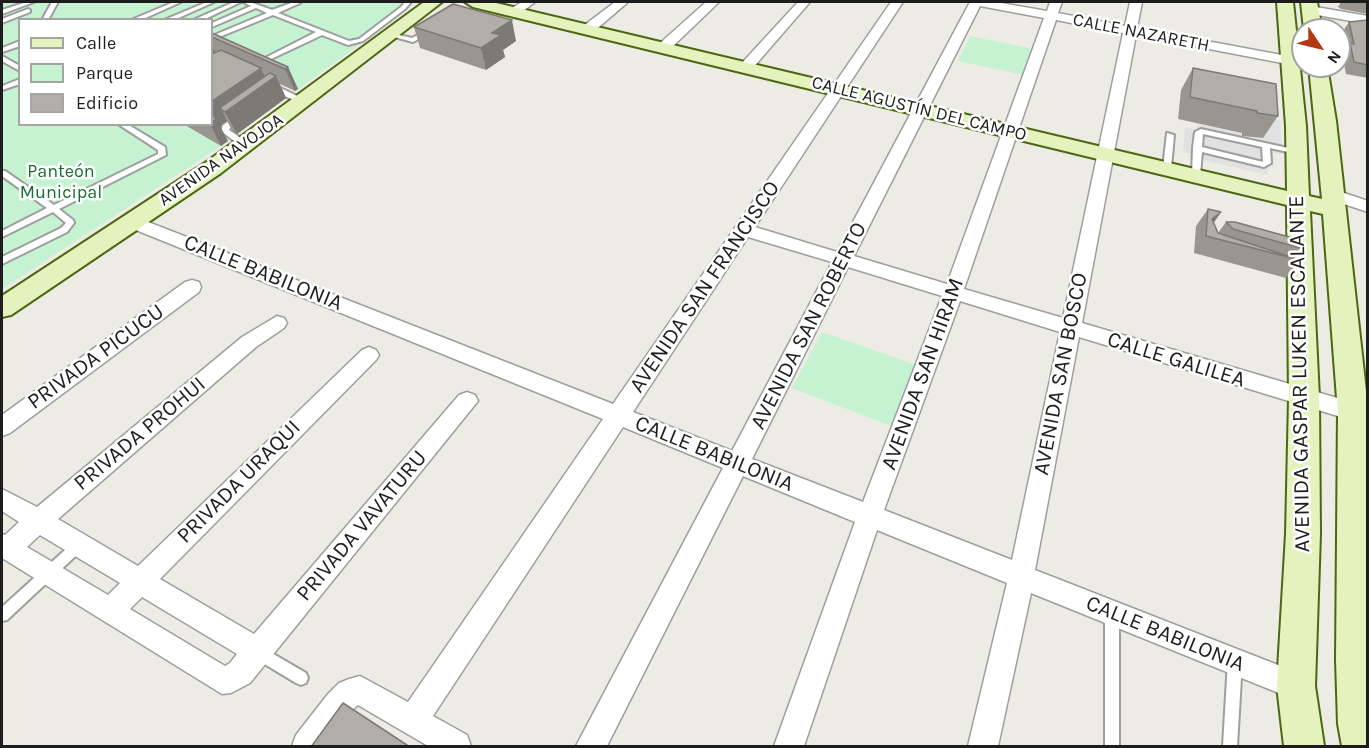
<!DOCTYPE html>
<html>
<head>
<meta charset="utf-8">
<style>
  body { margin:0 }
  #map { position:relative; width:1369px; height:748px; overflow:hidden; background:#edece4; font-family:Karla,sans-serif }
  canvas { display:block }
  .frame { position:absolute; inset:0; border:3px solid #1d1d1d; pointer-events:none }
  .legend { position:absolute; left:18px; top:18px; width:195px; height:108px; box-sizing:border-box; background:#fff; border:2px solid #a5a5a5; margin:0; padding:8px 10px; list-style:none; font-size:18px; color:#1d1d1d }
  .legend li { display:flex; align-items:center; gap:12px; height:30px }
  .legend b { width:30px; border:2px solid #a5a5a5 }
  .north { position:absolute; left:1291px; top:18px; width:60px; height:60px; box-sizing:border-box; background:#fff; border:2px solid #a5a5a5; border-radius:50%; rotate:125deg; font-size:16px; font-weight:700; line-height:24px; text-align:center; color:#1d1d1d }
  .north::after { content:''; display:block; margin:auto; width:21px; height:27px; background:#b33816; clip-path:polygon(50% 0,100% 100%,50% 72%,0 100%) }
</style>
</head>
<body>
<div id="map">
<canvas width="1369" height="748"></canvas>
<div class="frame"></div>
<ul class="legend">
<li><b style="height:8px;background:#e4f2bd"></b>Calle</li>
<li><b style="height:16px;background:#c5f3d2"></b>Parque</li>
<li><b style="height:16px;background:#b2aea7"></b>Edificio</li>
</ul>
<div class="north">N</div>
</div>
<script>
const context = document.querySelector('canvas').getContext('2d');
context.lineJoin = 'round';
function paint(path, color) { context.fillStyle = color; context.fill(path, 'evenodd'); }
const toPath = rows => new Path2D(rows.map(r => 'M' + r).join(''));
function trace(path, color, width, dash) { context.strokeStyle = color; context.lineWidth = width; context.lineCap = dash ? 'butt' : 'round'; context.setLineDash(dash || []); context.stroke(path); }
function label(font, color, halo, rows, align = 'center') {
  context.font = font + ' Karla,sans-serif'; context.lineWidth = 5; context.setLineDash([]); context.textBaseline = 'middle'; context.strokeStyle = halo; context.fillStyle = color; for (const [text, x, y, turn = 0] of rows) {
    context.save(); context.translate(x, y); context.rotate((+turn || 0) * Math.PI / 180); context.textAlign = isNaN(turn) ? turn : align; if (halo) context.strokeText(text, 0, 0); context.fillText(text, 0, 0); context.restore();
  }
}
const park = toPath([
  [2,2,412,2,410,7,397,18,298,89,212,49,212,20,20,20,20,124,183,125,221,146,2,289],
  [970,36,1033,49,1024,75,958,61],
  [822,332,916,365,891,426,792,388]
]);
const parking = toPath([
  [1262,116,1280,120,1282,154,1273,153,1274,167,1268,166,1268,175,1189,157,1190,154,1183,152,1185,127,1196,130,1197,123,1242,133,1242,138,1253,140,1263,138]
]);
const lane = toPath([
  [27,2,34,2,2,14,2,10,27,2],
  [52,2,58,2,48,20,42,20,52,2],
  [174,2,181,2,141,20,131,20,174,2],
  [207,2,214,2,174,20,164,20,207,2],
  [234,2,241,2,203,20,193,20,234,2],
  [243,2,250,2,272,10,294,2,301,2,300,3,278,13,349,41,359,39,401,7,405,2,411,2,405,9,363,41,348,45,322,35,269,60,266,58,267,57,316,32,273,15,212,40,212,36,267,13,256,8,212,27,212,23,251,6,243,2],
  [28,9,30,10,30,12,2,23,2,19,28,9],
  [429,29,432,31,431,32,413,42,387,35,390,33,412,38,429,29],
  [20,41,20,46,2,52,2,48,20,41],
  [2,56,20,66,20,71,2,61,2,56],
  [20,79,20,84,2,90,2,86,20,79],
  [268,85,274,85,308,101,301,103,268,89,268,85],
  [236,116,243,118,230,128,229,130,248,143,248,147,242,147,221,131,223,125,236,116],
  [118,124,127,124,165,147,166,155,59,209,73,220,74,223,67,232,2,264,2,257,61,228,66,223,53,212,2,237,2,231,47,208,2,176,2,171,5,171,54,205,158,154,158,150,118,124],
  [1201,129,1297,150,1301,152,1297,154,1270,148,1271,163,1264,167,1202,152,1200,175,1196,177,1192,175,1193,148,1195,132,1201,129],
  [1203,134,1262,147,1263,162,1202,147,1203,134],
  [1167,133,1174,135,1171,168,1167,170,1163,168,1167,133],
  [79,539,83,541,85,545,83,549,7,620,2,621,2,607,75,541,79,539],
  [1112,607,1117,608,1119,613,1119,746,1105,746,1105,613,1107,608,1112,607],
  [258,645,306,673,308,678,306,683,301,685,296,683,253,657,251,652,253,647,258,645],
  [1235,654,1240,656,1242,661,1237,746,1223,746,1228,661,1230,656,1235,654]
]);
const street = toPath([
  [522,2,535,2,518,15,510,15,508,12,510,9,522,2],
  [615,2,628,2,592,33,582,33,581,30,582,27,615,2],
  [706,2,719,2,669,50,659,50,657,47,659,44,706,2],
  [798,2,810,2,751,70,741,70,739,67,741,64,798,2],
  [891,2,903,2,755,227,837,252,970,2,995,2,1047,11,1050,2,1062,2,1058,13,1125,26,1130,2,1142,2,1137,28,1303,59,1303,66,1307,66,1303,67,1136,35,1082,323,1368,407,1368,423,1364,424,1079,337,1035,570,1306,676,1310,686,1306,696,1296,700,1031,593,998,746,968,746,1007,583,877,530,804,746,774,746,855,522,743,476,607,746,576,746,723,468,623,427,433,716,467,735,471,746,428,746,358,705,348,714,325,746,292,746,296,735,328,694,339,683,349,679,360,676,408,702,603,419,126,226,123,222,126,218,138,218,613,404,891,2],
  [980,6,1044,18,947,284,854,256,980,6],
  [1056,20,1123,33,1063,318,964,289,1056,20],
  [748,237,832,262,732,451,633,412,748,237],
  [848,267,942,296,863,502,752,459,848,267],
  [960,301,1060,332,1012,560,884,510,960,301],
  [1310,6,1368,16,1368,24,1306,13,1304,10,1310,6],
  [1332,189,1368,201,1368,212,1326,198,1324,194,1326,190,1332,189],
  [192,280,199,282,201,287,199,292,10,433,2,436,2,415,185,282,192,280],
  [277,316,284,318,287,323,284,328,256,347,58,519,138,566,362,350,369,347,376,350,379,355,376,360,160,579,254,634,459,395,467,392,475,395,478,401,250,683,231,693,222,694,2,558,2,534,5,535,19,522,2,511,2,489,37,507,242,337,277,316],
  [40,535,120,583,108,595,27,547,40,535],
  [142,597,237,654,230,663,225,666,130,609,142,597]
]);
const secondary = toPath([
  [424,2,442,2,221,173,11,315,2,317,2,296,205,163,424,2],
  [465,2,492,2,1287,191,1286,126,1277,2,1293,2,1306,126,1309,196,1322,199,1309,66,1327,66,1336,121,1368,409,1368,746,1342,746,1338,724,1336,660,1338,412,1323,214,1310,211,1319,398,1320,534,1315,686,1324,746,1284,746,1277,686,1286,534,1289,398,1287,205,473,7,465,2],
  [1301,2,1317,2,1322,30,1304,30,1301,2]
]);
const wall = toPath([
  [1341,2,1368,2,1368,14,1341,9,1338,7],
  [1368,20,1368,78,1346,74,1342,54,1345,50,1341,34,1349,22],
  [414,27,516,41,503,50,505,57,486,70,420,48],
  [212,33,288,67,298,89,295,91,280,84,286,98,237,134,233,132,227,121,221,125,221,128,228,141,221,146,183,124,212,124],
  [1193,68,1278,116,1263,138,1242,136,1242,133,1178,119,1181,90],
  [1208,209,1218,233,1226,222,1300,248,1292,257,1300,260,1286,278,1194,253,1196,226]
]);
const shadedWall = toPath([
  [512,20,516,41,503,50,505,57,486,70,481,48,492,33],
  [212,46,222,67,212,72],
  [288,67,298,89,295,91,285,69],
  [261,68,267,82,276,76,286,98,237,134,225,112,221,109,227,121,221,125,221,128,228,141,221,146,210,124,212,124,212,101],
  [1221,212,1209,230,1212,219]
]);
const building = toPath([
  [453,4,512,20,492,33,501,35,481,48,414,27,453,4],
  [1368,20,1368,65,1354,62,1350,43,1354,44,1349,22,1368,20],
  [212,33,288,67,285,69,212,37,212,33],
  [221,50,261,68,212,101,212,54,221,50],
  [1193,68,1276,84,1278,116,1257,113,1257,111,1190,97,1193,68],
  [270,73,276,76,225,112,221,109,221,107,270,73],
  [212,115,216,119,212,122,212,115],
  [1208,209,1221,212,1212,219,1218,233,1300,260,1206,236,1208,209],
  [1226,222,1235,222,1300,240,1300,248,1233,229,1226,222],
  [343,703,410,747,311,747,343,703]
]);
const farStreetnames = [
  ["CALLE NAZARETH",1141,33,11],
  ["CALLE AGUSTÍN DEL CAMPO",919,109,14],
  ["AVENIDA NAVOJOA",221,160,-35]
];
const farParknames = [
  ["Panteón",61,172],
  ["Municipal",61,193]
];
const streetNames = [
  ["CALLE BABILONIA",263,273,22],
  ["AVENIDA SAN FRANCISCO",705,287,-56],
  ["AVENIDA SAN ROBERTO",809,326,-63],
  ["PRIVADA PICUCU",96,357,-36],
  ["CALLE GALILEA",1176,360,17],
  ["AVENIDA SAN HIRAM",923,374,-70],
  ["AVENIDA SAN BOSCO",1061,374,-79],
  ["AVENIDA GASPAR LUKEN ESCALANTE",1300,374,-91],
  ["PRIVADA PROHUI",140,434,-40],
  ["CALLE BABILONIA",714,454,22],
  ["PRIVADA URAQUI",239,482,-45],
  ["PRIVADA VAVATURU",362,526,-50],
  ["CALLE BABILONIA",1165,634,22]
];
paint(park, '#c5f3d2');
paint(parking, '#e1e1e1');
trace(lane, '#9e9e9e', 4);
trace(street, '#9e9e9e', 3);
trace(secondary, '#4b6711', 4);
paint(lane, '#fff');
paint(street, '#fff');
paint(secondary, '#e4f2bd');
paint(wall, '#999690');
paint(shadedWall, '#7d7a75');
paint(building, '#b2aea7');
trace(building, '#7d7a75', 1.5);
label('18px', '#1d1d1d', '#fff', farStreetnames);
label('18px', '#186e31', '#fff', farParknames);
label('22px', '#1d1d1d', '#fff', streetNames);
</script>
</body>
</html>
